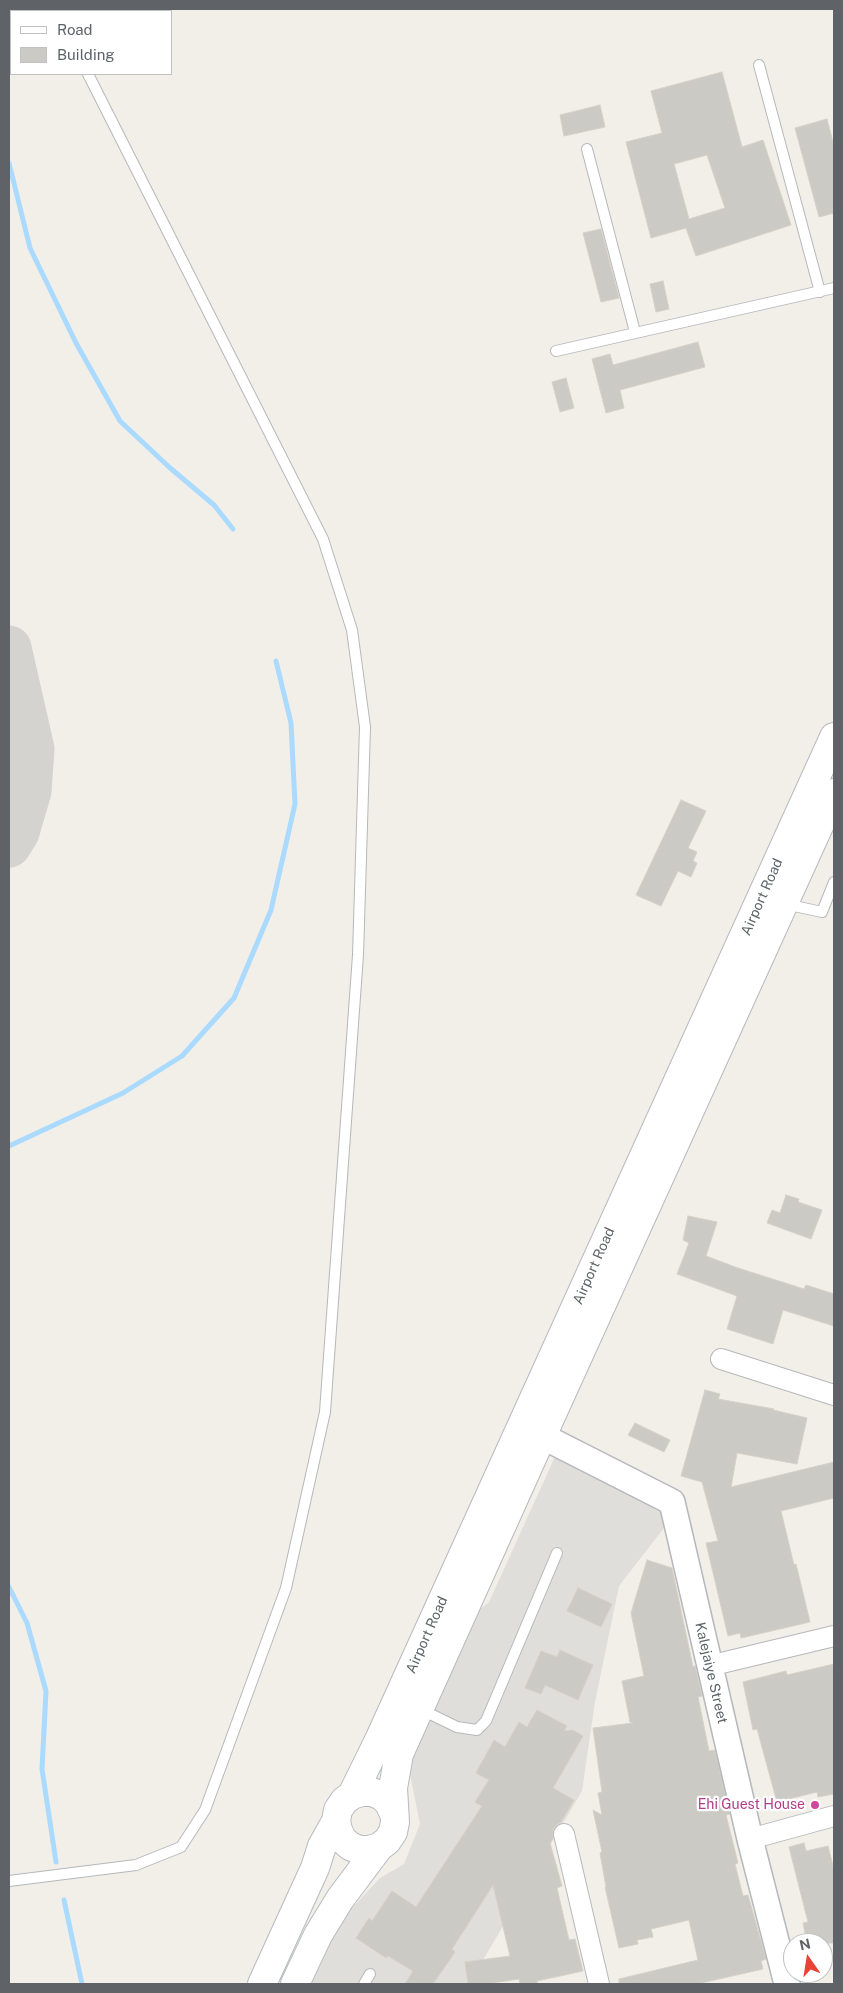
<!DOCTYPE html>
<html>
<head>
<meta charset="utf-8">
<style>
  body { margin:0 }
  #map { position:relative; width:843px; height:1993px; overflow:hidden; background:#f1efe8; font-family:"Public Sans",sans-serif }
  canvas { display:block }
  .frame { position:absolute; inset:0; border:10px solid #5f6368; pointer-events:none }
  .legend { position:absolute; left:10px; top:10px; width:162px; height:65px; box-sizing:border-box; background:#fff; border:1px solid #bfc1c3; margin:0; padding:6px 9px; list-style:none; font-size:15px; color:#5f6368 }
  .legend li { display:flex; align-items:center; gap:10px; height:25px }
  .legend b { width:25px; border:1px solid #bfc1c3 }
  .north { position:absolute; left:783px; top:1933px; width:50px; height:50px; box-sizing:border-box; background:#fff; border:1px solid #bfc1c3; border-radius:50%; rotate:347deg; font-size:14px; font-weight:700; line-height:20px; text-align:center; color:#5f6368 }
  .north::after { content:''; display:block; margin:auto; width:18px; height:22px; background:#ea4335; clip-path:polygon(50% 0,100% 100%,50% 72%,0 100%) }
</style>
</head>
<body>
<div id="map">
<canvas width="843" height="1993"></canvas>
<div class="frame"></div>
<ul class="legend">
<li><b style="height:6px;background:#fff"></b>Road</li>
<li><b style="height:14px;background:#cccac5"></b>Building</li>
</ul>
<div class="north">N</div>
</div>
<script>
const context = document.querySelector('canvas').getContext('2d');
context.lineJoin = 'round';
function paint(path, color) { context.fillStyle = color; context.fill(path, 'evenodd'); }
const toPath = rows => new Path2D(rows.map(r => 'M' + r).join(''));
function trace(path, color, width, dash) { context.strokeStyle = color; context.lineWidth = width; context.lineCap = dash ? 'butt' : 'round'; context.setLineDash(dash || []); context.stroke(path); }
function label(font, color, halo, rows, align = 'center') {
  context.font = font + ' "Public Sans",sans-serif'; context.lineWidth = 4.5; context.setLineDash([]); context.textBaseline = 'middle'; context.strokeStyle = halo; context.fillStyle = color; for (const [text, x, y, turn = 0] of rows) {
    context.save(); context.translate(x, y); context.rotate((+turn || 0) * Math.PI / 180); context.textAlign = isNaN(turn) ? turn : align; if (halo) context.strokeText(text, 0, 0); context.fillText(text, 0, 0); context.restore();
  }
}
const industrial = toPath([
  [558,1450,684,1502,619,1586,595,1702,582,1791,469,1984,308,1984,335,1926,380,1878,404,1864,420,1824,408,1764,476,1613,489,1602]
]);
const stream = toPath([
  [9,163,30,248,76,343,120,421,169,467,214,505,233,529],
  [9,1146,123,1093,182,1056,234,998,271,910,295,804,291,723,276,661],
  [9,1587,27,1623,46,1691,42,1769,56,1862],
  [64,1900,82,1984]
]);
const taxiway = toPath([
  [9,648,32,749,29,791,17,832,9,845]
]);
const building = toPath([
  [722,72,742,147,763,140,791,225,696,256,686,228,651,238,626,142,662,133,651,91,722,72],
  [707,155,725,208,689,219,674,164,707,155],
  [600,105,605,127,564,136,560,115,600,105],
  [827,119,834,146,834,213,819,217,795,128,827,119],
  [601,229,619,298,601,302,583,233,601,229],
  [663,281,669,309,656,312,650,284,663,281],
  [698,342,705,367,620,390,624,408,606,413,592,359,610,354,613,365,698,342],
  [566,378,574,408,560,412,552,382,566,378],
  [681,800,706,811,688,848,697,852,693,861,697,863,691,877,678,871,661,906,636,895,681,800],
  [786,1195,799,1199,798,1202,822,1210,811,1239,767,1223,772,1210,780,1213,786,1195],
  [688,1216,717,1222,706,1256,738,1268,804,1289,806,1285,834,1294,834,1326,783,1310,773,1344,727,1329,737,1296,677,1274,689,1243,683,1240,688,1216],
  [705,1390,720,1394,718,1399,774,1409,773,1410,807,1418,797,1464,737,1453,731,1487,834,1462,834,1498,781,1511,794,1565,796,1564,810,1622,741,1638,740,1633,728,1636,706,1543,718,1541,702,1482,681,1476,705,1390],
  [635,1423,670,1440,664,1452,628,1435,635,1423],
  [647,1560,672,1568,693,1667,695,1666,702,1696,698,1697,709,1751,715,1750,730,1814,726,1815,738,1863,735,1864,743,1896,748,1895,766,1959,761,1961,763,1969,697,1984,619,1984,619,1979,698,1960,689,1920,651,1929,653,1937,637,1940,638,1944,619,1948,605,1887,606,1887,600,1853,602,1852,593,1810,602,1815,598,1793,602,1792,593,1728,633,1723,630,1722,622,1681,644,1676,631,1613,647,1560],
  [578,1588,612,1604,601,1627,567,1611,578,1588],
  [560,1650,593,1665,578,1700,545,1685,541,1694,525,1688,541,1651,557,1657,560,1650],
  [834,1664,834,1794,818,1797,817,1792,777,1802,757,1729,753,1730,743,1682,786,1671,787,1675,834,1664],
  [537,1710,567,1726,564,1731,573,1730,583,1736,553,1788,574,1800,561,1822,556,1825,553,1830,553,1838,550,1843,562,1886,557,1888,569,1940,575,1939,583,1971,537,1981,537,1984,520,1984,519,1979,485,1984,468,1984,465,1962,510,1956,493,1885,452,1949,455,1952,433,1984,405,1984,413,1971,388,1956,386,1958,356,1938,369,1918,372,1921,392,1891,416,1907,482,1806,475,1802,489,1780,476,1773,494,1740,505,1747,519,1722,527,1727,537,1710],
  [804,1843,806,1851,828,1846,834,1870,834,1943,807,1943,803,1923,808,1922,789,1847,804,1843]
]);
const service = toPath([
  [55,9,56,11],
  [759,65,820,292],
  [587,149,635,332],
  [556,351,834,288],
  [785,904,822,912,834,882],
  [420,1709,457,1727,477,1730,486,1721,557,1553],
  [9,1881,136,1865,181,1847,205,1810,286,1588,325,1412,358,955,365,727,352,630,323,539,88,74],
  [364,1984,370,1974]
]);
const minor = toPath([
  [721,1359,834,1395],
  [709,1666,834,1636],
  [564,1834,599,1984],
  [750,1839,834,1816]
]);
const tertiary = toPath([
  [542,1436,672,1502,750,1839,787,1984]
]);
const secondary = toPath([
  [352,1795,379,1740,834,737],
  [393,1812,389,1803,382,1796,372,1792,362,1792,352,1795,344,1801,338,1810,336,1821,338,1830,342,1839,350,1846,359,1850,369,1850,379,1847,387,1841,393,1832,395,1822,393,1788,399,1754,542,1436,834,793],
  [262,1984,315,1868,322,1846,336,1821],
  [295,1984,318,1935,340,1899,379,1847]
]);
const markers = [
  [815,1805,5,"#d1479c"]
];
const streetNames = [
  ["Airport Road",762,897,-66],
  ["Airport Road",594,1266,-66],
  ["Airport Road",427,1635,-66],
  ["Kalejaiye Street",711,1673,77]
];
const hotelNames = [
  ["Ehi Guest House",805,1805]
];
paint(industrial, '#e0deda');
trace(stream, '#aadaff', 5);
trace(taxiway, '#d4d3d0', 45);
paint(building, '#cccac5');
trace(building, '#d6d1c6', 1);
trace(service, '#b5b8bc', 12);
trace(minor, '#b5b8bc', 22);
trace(tertiary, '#b5b8bc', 28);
trace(secondary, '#b6babf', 30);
trace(service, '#fff', 10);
trace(minor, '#fff', 20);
trace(tertiary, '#fff', 25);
trace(secondary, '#fff', 28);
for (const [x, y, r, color] of markers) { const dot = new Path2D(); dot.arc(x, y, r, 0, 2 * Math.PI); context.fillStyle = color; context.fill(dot); trace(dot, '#fff', 2); }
label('14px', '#5f6368', '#fff', streetNames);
label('14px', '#b23c85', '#fff', hotelNames, 'right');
</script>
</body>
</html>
